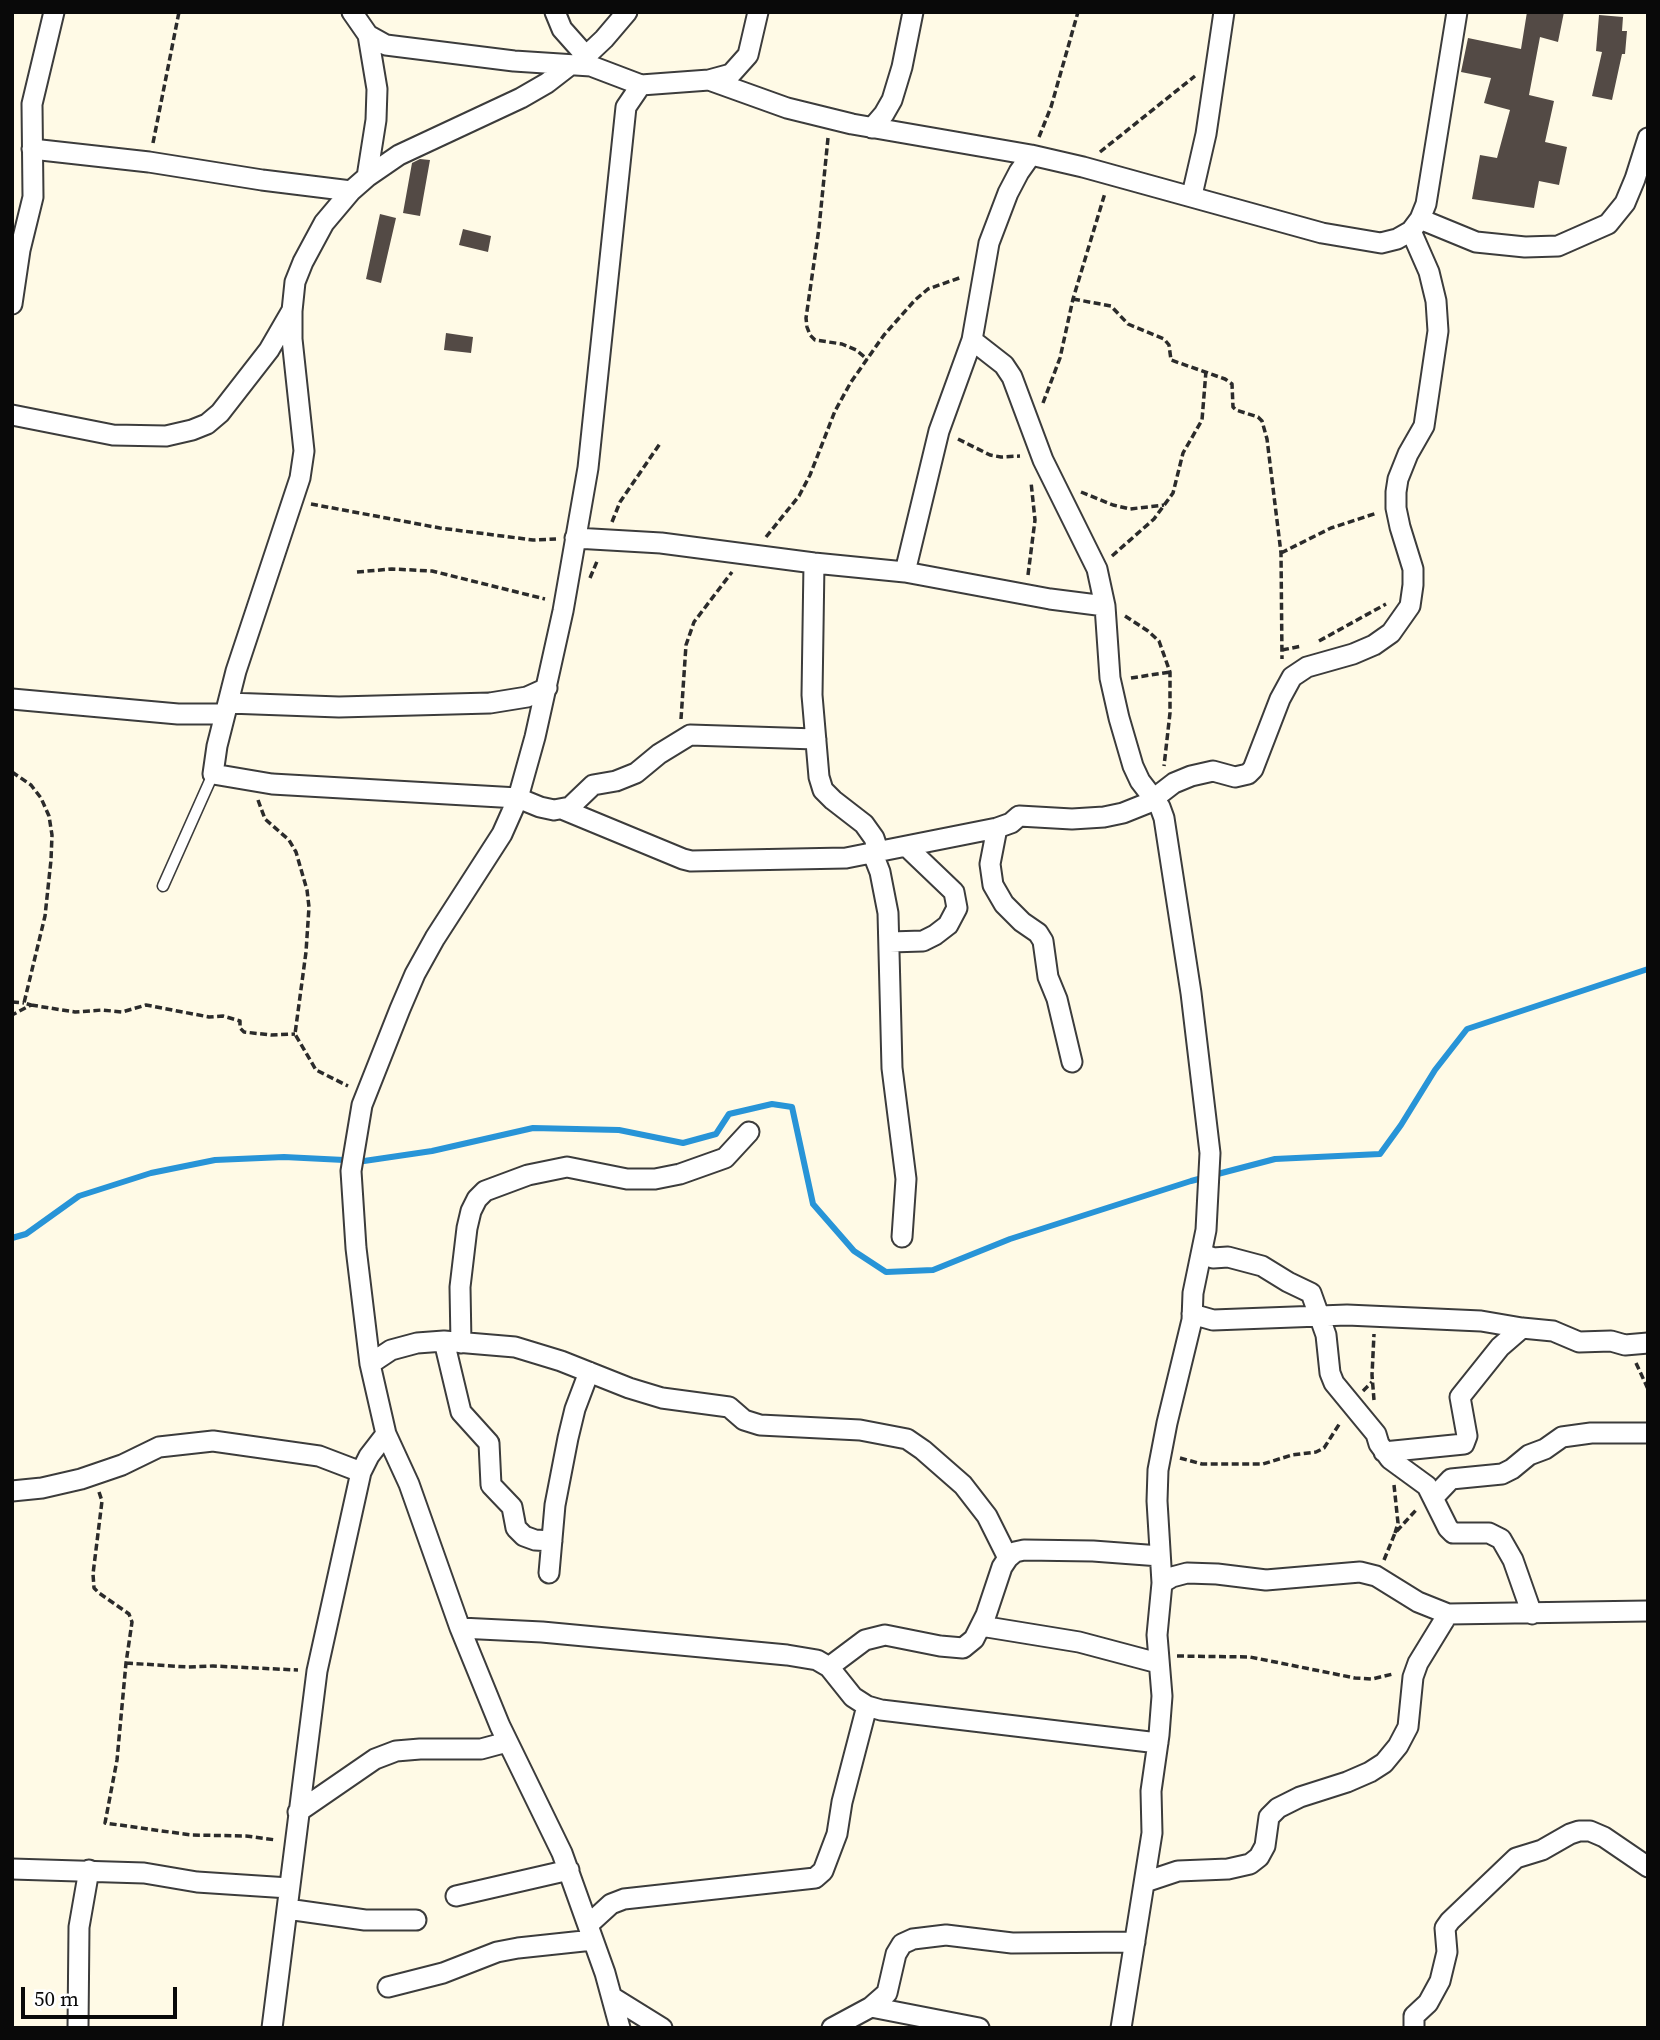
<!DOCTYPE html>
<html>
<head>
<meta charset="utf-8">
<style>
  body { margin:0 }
  #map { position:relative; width:1660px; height:2040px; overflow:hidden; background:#fffae6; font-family:"Source Serif 4",serif }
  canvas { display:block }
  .frame { position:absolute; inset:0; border:14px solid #090909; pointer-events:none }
  .scale { position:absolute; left:21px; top:1987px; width:156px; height:32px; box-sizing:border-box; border:4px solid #090909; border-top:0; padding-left:9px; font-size:21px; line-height:24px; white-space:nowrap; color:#090909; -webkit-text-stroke:5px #fff; paint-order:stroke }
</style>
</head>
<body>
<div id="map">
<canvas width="1660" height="2040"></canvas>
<div class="frame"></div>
<div class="scale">50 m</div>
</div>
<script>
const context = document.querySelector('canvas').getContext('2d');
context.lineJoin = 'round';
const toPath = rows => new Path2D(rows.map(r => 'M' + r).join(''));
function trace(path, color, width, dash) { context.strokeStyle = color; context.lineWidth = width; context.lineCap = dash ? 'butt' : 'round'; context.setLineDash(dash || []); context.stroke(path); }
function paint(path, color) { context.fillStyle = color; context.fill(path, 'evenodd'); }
const stream = toPath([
  [12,1238,26,1234,79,1196,151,1173,215,1160,284,1157,364,1161,432,1151,533,1128,619,1130,683,1143,716,1134,729,1114,772,1104,792,1107,813,1204,854,1251,886,1272,933,1270,1010,1239,1191,1181,1275,1159,1380,1154,1401,1125,1435,1070,1467,1029,1648,969]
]);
const building = toPath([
  [1527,12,1564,12,1558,42,1540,37,1529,95,1554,101,1545,142,1567,147,1559,185,1539,181,1534,208,1472,199,1480,155,1497,158,1510,110,1484,103,1491,78,1461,72,1468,38,1521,49],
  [1599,15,1623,17,1622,31,1627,31,1625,54,1622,54,1612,100,1592,96,1602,52,1596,51],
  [420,159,430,160,420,216,403,213,412,163],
  [380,214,396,218,381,283,366,279],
  [463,229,491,236,488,252,459,245],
  [446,333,473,337,471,353,444,350]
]);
const path = toPath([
  [1039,137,1051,107,1078,12],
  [828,138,819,228,806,318,807,327,810,335,815,340,842,344,856,350,867,359],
  [153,143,179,12],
  [1100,152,1195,76],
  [1073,299,1111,306,1128,324,1164,339,1169,345,1171,360,1225,379,1232,384,1233,407,1236,410,1258,417,1262,421,1267,439,1281,553,1282,659],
  [1043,403,1060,358,1073,299,1105,193],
  [958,439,990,455,1001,457,1020,456],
  [1081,492,1113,505,1130,509,1164,505],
  [311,504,440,528,533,540,556,539],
  [612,522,620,502,661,442],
  [766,537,799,496,810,475,835,411,851,382,884,335,915,300,928,289,962,277],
  [1281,553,1331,528,1377,513],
  [1112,556,1154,519,1173,493,1183,453,1202,420,1206,371],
  [357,572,392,569,432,571,545,599],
  [1028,575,1035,520,1031,482],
  [590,578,598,559],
  [1125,616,1148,631,1159,641,1170,672,1170,713,1164,766],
  [1319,641,1386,604],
  [1282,650,1302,646],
  [1131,678,1170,672],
  [681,719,686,645,694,622,732,572],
  [12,772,31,785,41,798,49,816,52,835,51,860,45,916,24,1003,31,1005,12,1015],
  [258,800,265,819,289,840,296,852,307,890,309,907,306,952,295,1034,316,1070,348,1086],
  [12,1002,24,1003],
  [31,1005,75,1012,102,1010,122,1012,146,1005,209,1017,223,1016,240,1021,240,1028,244,1032,271,1035,295,1034],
  [1636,1363,1648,1389],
  [1363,1391,1372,1382],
  [1374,1400,1372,1375,1374,1334],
  [1180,1458,1202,1464,1263,1464,1292,1455,1316,1452,1324,1448,1340,1423],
  [1394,1485,1398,1523,1395,1533],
  [99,1492,102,1501,93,1574,94,1588,99,1593,129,1614,132,1622,126,1663,117,1760,105,1823,191,1835,246,1836,276,1840],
  [1384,1560,1395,1533,1417,1509],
  [1177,1656,1250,1657,1355,1678,1372,1679,1393,1674],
  [126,1663,188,1667,213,1666,298,1670]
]);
const lane = toPath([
  [163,886,213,774]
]);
const street = toPath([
  [352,12,368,35,386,45,514,61,591,66,641,85],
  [555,12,562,29,586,56,591,66],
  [586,56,604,39,627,12],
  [569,66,547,83,521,98,399,155,367,177,351,191,324,223,303,262,295,282,292,311,292,339,304,451,300,478,236,671,217,746,213,774,272,784,518,798,540,807,554,810,570,807,593,785,616,781,636,773,659,754,690,735,816,739],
  [709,80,787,108,852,124,1031,155,1083,167,1322,233,1381,243,1397,239,1411,231,1420,219,1426,204,1457,12],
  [872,128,884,114,892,100,902,67,913,12],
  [32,149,149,162,262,180,351,191],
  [367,177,376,120,377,89,368,35],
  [1192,195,1206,134,1224,12],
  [1420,219,1476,242,1525,247,1558,246,1608,224,1625,203,1635,179,1648,138],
  [12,304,20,250,33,197,32,104,54,12],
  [972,340,1004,365,1012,377,1043,460,1097,569,1105,606,1110,678,1119,718,1133,766,1140,781,1160,807,1164,818,1191,993,1210,1153,1206,1230,1193,1293,1192,1320,1167,1423,1158,1470,1157,1501,1162,1583,1157,1635,1162,1696,1159,1735,1151,1791,1152,1833,1121,2028],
  [12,415,113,435,166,436,192,430,207,424,220,413,269,350,291,312],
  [575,538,661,543,814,563,905,572,1050,599,1105,606],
  [814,563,812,695,819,777,823,790,833,800,864,824,874,838,879,853],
  [905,572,939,431,972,340,989,243,1008,193,1019,172,1031,155],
  [12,699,178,714,225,714],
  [228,703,339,707,490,703,527,697,547,688],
  [562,809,683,859,691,861,846,858,997,828,1011,823,1019,816,1072,819,1104,817,1123,813,1148,803,1174,783,1191,776,1213,771,1235,777,1248,774,1253,769,1280,699,1292,677,1307,667,1353,654,1374,645,1391,633,1410,606,1413,585,1413,569,1400,527,1396,508,1396,492,1398,479,1408,454,1424,426,1438,331,1436,301,1429,272,1411,231],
  [997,828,990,864,993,885,1004,904,1022,922,1038,933,1043,941,1048,977,1057,999,1072,1062],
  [873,854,880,872,888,913,892,1068,906,1179,902,1237],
  [890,942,923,941,935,935,948,925,957,908,954,892,907,847],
  [1202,1250,1206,1255,1213,1258,1228,1257,1262,1266,1288,1282,1311,1293,1326,1335,1330,1373,1334,1383,1376,1434,1379,1444,1390,1459,1427,1486,1448,1528,1453,1533,1489,1533,1501,1539,1513,1560,1532,1614],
  [1192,1314,1213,1320,1347,1315,1481,1321,1522,1328,1553,1331,1579,1342,1611,1341,1625,1345,1648,1343],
  [444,1341,461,1412,489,1443,491,1485,512,1507,516,1528,524,1536,535,1540,552,1541],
  [461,1343,460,1287,467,1228,471,1211,477,1199,485,1191,528,1175,567,1167,627,1179,655,1179,680,1174,725,1158,749,1132],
  [370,1364,391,1350,417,1343,444,1341,515,1347,561,1361,629,1388,662,1398,729,1407,744,1420,760,1425,860,1430,907,1439,923,1450,963,1485,987,1516,1008,1558],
  [1384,1452,1464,1444,1467,1436,1460,1397,1500,1347,1522,1328],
  [12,1491,42,1488,81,1479,122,1465,159,1447,213,1441,319,1456,361,1472],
  [1433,1498,1451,1479,1502,1474,1512,1469,1529,1455,1545,1449,1562,1437,1591,1433,1648,1433],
  [549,1573,555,1505,568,1438,575,1409,589,1372],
  [1162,1583,1172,1577,1187,1573,1217,1574,1266,1580,1360,1572,1376,1576,1418,1602,1448,1614,1648,1611],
  [981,1626,1079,1642,1158,1663],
  [460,1628,542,1632,787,1655,817,1660,829,1667,853,1697,867,1706,881,1710,1158,1743],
  [829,1667,865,1640,885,1635,940,1646,963,1648,974,1639,986,1615,1002,1567,1008,1558,1015,1552,1024,1550,1093,1551,1160,1556],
  [298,1812,375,1759,396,1751,420,1749,481,1749,507,1742],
  [12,1869,144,1873,197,1882,289,1888],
  [1145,1882,1178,1871,1228,1869,1250,1864,1259,1857,1265,1846,1269,1817,1278,1808,1300,1797,1347,1782,1370,1772,1384,1763,1398,1746,1408,1727,1413,1677,1418,1663,1448,1614],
  [456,1896,569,1870],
  [287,1909,365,1920,416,1920],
  [588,1925,611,1904,624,1899,815,1878,823,1871,837,1834,842,1802,867,1706],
  [388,1987,443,1973,497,1952,518,1948,593,1940],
  [612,1997,662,2028],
  [871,2007,979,2028],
  [78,2028,79,1927,89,1870],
  [272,2028,317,1671,361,1472,369,1456,386,1434],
  [620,2028,605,1973,562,1853,500,1726,460,1628,409,1484,386,1434,370,1364,356,1248,351,1171,362,1105,400,1009,415,974,435,938,502,834,518,798,535,737,563,611,588,468,626,107,641,85,709,80,731,74,748,55,758,12],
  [832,2028,871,2007,887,1993,896,1954,902,1944,913,1939,946,1935,1012,1943,1135,1942],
  [1414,2028,1414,2016,1428,2003,1440,1981,1447,1952,1445,1928,1450,1921,1516,1858,1542,1850,1570,1834,1579,1831,1590,1831,1604,1837,1648,1867]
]);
trace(stream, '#2894d7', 6);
paint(building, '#534a45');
trace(lane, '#3c3c3c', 13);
trace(street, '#3c3c3c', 23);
trace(path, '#2b2b2b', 3.5, [7, 3.5]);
trace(lane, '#fff', 10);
trace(street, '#fff', 19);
</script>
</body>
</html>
